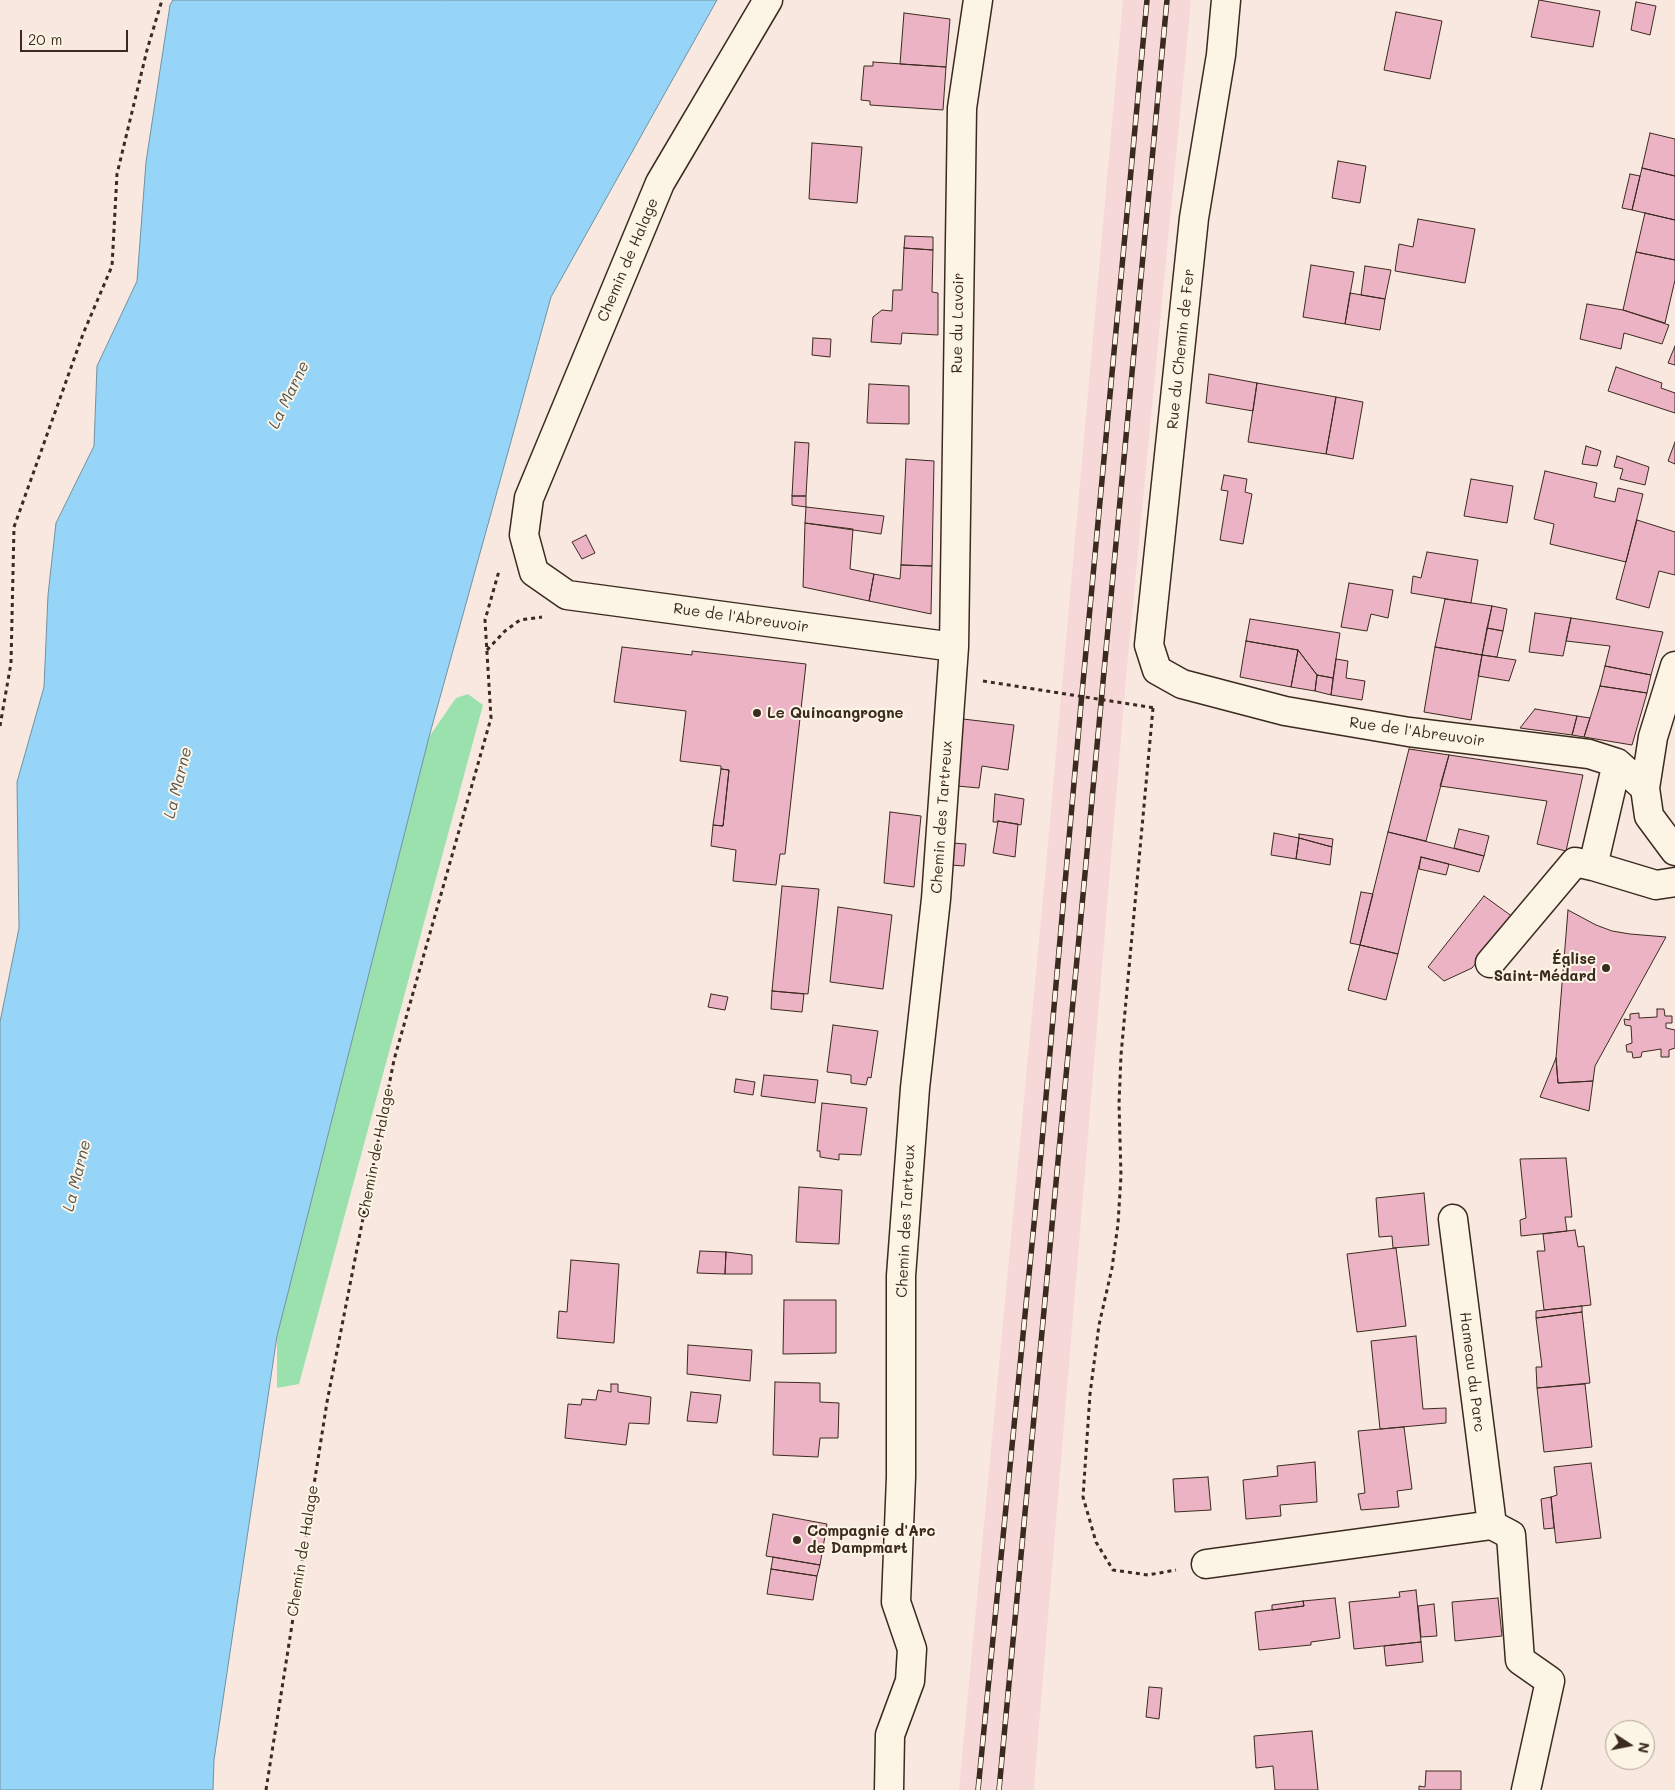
<!DOCTYPE html>
<html>
<head>
<meta charset="utf-8">
<style>
  body { margin:0 }
  #map { position:relative; width:1675px; height:1790px; overflow:hidden; background:#f9e8df; font-family:Mali,sans-serif }
  canvas { display:block }
  .north { position:absolute; left:1605px; top:1720px; width:50px; height:50px; box-sizing:border-box; background:#fcf5e5; border:1px solid #afa495; border-radius:50%; rotate:101deg; font-size:14px; font-weight:700; line-height:20px; text-align:center; color:#3b2a1e }
  .north::after { content:''; display:block; margin:auto; width:18px; height:22px; background:#3b2a1e; clip-path:polygon(50% 0,100% 100%,50% 72%,0 100%) }
  .scale { position:absolute; left:20px; top:30px; width:108px; height:22px; box-sizing:border-box; border:2px solid #3b2a1e; border-top:0; padding-left:6px; font-size:15px; line-height:18px; white-space:nowrap; color:#3b2a1e; -webkit-text-stroke:4px #fcf5e5; paint-order:stroke }
</style>
</head>
<body>
<div id="map">
<canvas width="1675" height="1790"></canvas>
<div class="north">N</div>
<div class="scale">20 m</div>
</div>
<script>
const context = document.querySelector('canvas').getContext('2d');
context.lineJoin = 'round';
function paint(path, color) { context.fillStyle = color; context.fill(path, 'evenodd'); }
const toPath = rows => new Path2D(rows.map(r => 'M' + r).join(''));
function trace(path, color, width, dash) { context.strokeStyle = color; context.lineWidth = width; context.lineCap = dash ? 'butt' : 'round'; context.setLineDash(dash || []); context.stroke(path); }
function label(font, color, halo, rows, align = 'center') {
  context.font = font + ' Mali,sans-serif'; context.lineWidth = 4; context.setLineDash([]); context.textBaseline = 'middle'; context.strokeStyle = halo; context.fillStyle = color; for (const [text, x, y, turn = 0] of rows) {
    context.save(); context.translate(x, y); context.rotate((+turn || 0) * Math.PI / 180); context.textAlign = isNaN(turn) ? turn : align; if (halo) context.strokeText(text, 0, 0); context.fillText(text, 0, 0); context.restore();
  }
}
const built = toPath([
  [1123,0,1191,0,1127,666,1035,1773,1034,1790,959,1790,1045,877]
]);
const green = toPath([
  [468,694,483,705,299,1384,277,1388,277,1336,429,737,456,698]
]);
const water = toPath([
  [173,0,717,0,551,297,429,737,277,1336,214,1760,213,1790,0,1790,0,1022,19,928,17,782,44,687,48,595,56,523,94,446,97,366,137,281,146,162,170,5,173,0]
]);
const building = toPath([
  [1539,0,1600,11,1593,47,1531,37,1539,0],
  [1636,2,1656,6,1650,35,1631,30,1636,2],
  [1396,12,1442,21,1430,79,1384,70,1396,12],
  [904,13,950,19,946,67,900,64,904,13],
  [873,62,946,67,943,110,870,105,870,101,861,100,864,66,873,66,873,62],
  [1650,133,1675,139,1675,176,1642,168,1650,133],
  [812,143,862,147,857,203,809,199,812,143],
  [1338,161,1366,166,1360,203,1332,198,1338,161],
  [1642,168,1675,176,1675,220,1632,210,1642,168],
  [1630,174,1640,176,1632,210,1622,208,1630,174],
  [1645,213,1675,220,1675,260,1636,252,1645,213],
  [1418,219,1475,229,1465,283,1395,271,1399,244,1413,247,1418,219],
  [905,236,933,237,933,250,904,248,905,236],
  [904,248,933,250,932,292,938,293,938,335,902,333,901,344,871,342,873,317,882,310,892,311,893,290,902,290,904,248],
  [1636,252,1675,260,1675,280,1665,323,1623,310,1636,252],
  [1311,265,1354,272,1345,324,1303,317,1311,265],
  [1365,266,1391,270,1385,299,1361,295,1365,266],
  [1350,293,1385,299,1380,330,1345,324,1350,293],
  [1587,304,1623,310,1669,325,1662,344,1624,333,1621,349,1580,339,1587,304],
  [813,338,831,339,830,357,812,355,813,338],
  [1675,346,1675,365,1668,363,1675,346],
  [1616,367,1662,383,1661,388,1675,393,1675,413,1608,391,1616,367],
  [1209,374,1257,383,1253,411,1206,403,1209,374],
  [1257,383,1336,397,1326,454,1248,442,1257,383],
  [869,384,909,386,909,424,867,423,869,384],
  [1336,397,1363,402,1353,459,1326,454,1336,397],
  [795,442,809,443,806,496,792,496,795,442],
  [1675,442,1675,464,1668,461,1675,442],
  [1586,446,1601,451,1597,466,1582,464,1586,446],
  [1617,456,1649,467,1645,485,1620,479,1623,469,1614,467,1617,456],
  [906,459,934,461,932,566,901,565,906,459],
  [1545,471,1597,483,1594,497,1615,502,1618,488,1643,494,1626,562,1550,544,1554,524,1534,519,1545,471],
  [1224,475,1247,479,1245,492,1252,494,1243,544,1220,540,1228,491,1221,490,1224,475],
  [1471,479,1513,486,1507,523,1464,516,1471,479],
  [792,496,806,496,806,507,792,505,792,496],
  [806,507,884,516,881,534,805,523,806,507],
  [1637,520,1675,532,1675,575,1659,571,1649,608,1616,599,1637,520],
  [805,523,853,529,850,569,874,574,869,601,803,587,805,523],
  [586,535,595,553,582,559,572,542,586,535],
  [1427,552,1478,560,1471,603,1411,593,1413,576,1421,578,1427,552],
  [901,565,932,566,931,614,869,601,874,574,900,579,901,565],
  [1349,583,1393,590,1388,618,1371,614,1367,631,1341,627,1349,583],
  [1445,599,1492,606,1482,655,1435,647,1445,599],
  [1492,606,1507,609,1503,631,1487,628,1492,606],
  [1535,613,1571,618,1563,656,1529,652,1535,613],
  [1571,618,1663,632,1651,675,1605,666,1610,646,1566,641,1571,618],
  [1250,619,1340,633,1333,678,1317,675,1298,650,1246,641,1250,619],
  [1487,628,1503,631,1497,657,1482,655,1487,628],
  [1246,641,1298,650,1291,687,1240,677,1246,641],
  [622,647,692,655,692,651,806,664,785,854,780,854,776,885,733,881,736,850,711,846,713,825,723,826,729,770,721,769,721,766,680,761,686,711,614,702,622,647],
  [1435,647,1482,655,1471,720,1424,712,1435,647],
  [1298,650,1317,675,1315,691,1291,687,1298,650],
  [1482,655,1516,660,1509,681,1478,676,1482,655],
  [1336,659,1348,661,1346,678,1365,681,1362,700,1331,695,1336,659],
  [1605,666,1651,675,1647,693,1600,686,1605,666],
  [1317,675,1333,678,1331,695,1315,691,1317,675],
  [1600,686,1647,693,1632,745,1584,737,1600,686],
  [1535,709,1577,716,1572,735,1520,728,1535,709],
  [1577,716,1590,718,1584,737,1572,735,1577,716],
  [963,719,1014,725,1008,770,982,766,979,788,957,786,963,719],
  [1409,749,1449,755,1426,841,1388,832,1409,749],
  [1449,755,1583,775,1566,851,1537,844,1547,801,1440,786,1449,755],
  [721,769,729,770,723,826,713,825,721,769],
  [995,794,1024,799,1021,825,998,821,998,822,993,822,995,794],
  [890,812,921,816,914,887,884,883,890,812],
  [998,821,1018,824,1015,857,993,853,998,821],
  [1459,829,1489,836,1484,856,1454,848,1459,829],
  [1388,832,1484,856,1479,872,1421,857,1398,954,1360,945,1388,832],
  [1274,833,1299,838,1296,859,1271,855,1274,833],
  [1299,834,1333,839,1332,847,1299,838,1299,834],
  [1299,838,1332,847,1330,865,1296,859,1299,838],
  [952,843,966,844,964,866,951,865,952,843],
  [1421,857,1449,864,1446,875,1419,869,1421,857],
  [782,886,819,889,808,994,772,991,782,886],
  [1361,892,1373,894,1360,945,1350,943,1361,892],
  [1484,896,1513,917,1472,968,1444,981,1428,967,1484,896],
  [838,907,892,915,883,989,830,982,838,907],
  [1568,910,1596,925,1612,931,1630,934,1666,937,1595,1066,1593,1081,1558,1083,1556,1058,1568,910],
  [1360,945,1398,954,1386,1000,1348,990,1360,945],
  [772,991,804,994,802,1012,771,1009,772,991],
  [711,994,728,997,725,1010,708,1007,711,994],
  [1657,1009,1664,1009,1665,1016,1672,1016,1672,1023,1666,1023,1666,1028,1675,1030,1675,1048,1669,1050,1669,1057,1661,1057,1661,1049,1642,1052,1641,1057,1633,1058,1632,1052,1627,1052,1626,1045,1632,1043,1631,1026,1625,1025,1624,1019,1630,1020,1630,1014,1639,1013,1639,1018,1657,1017,1657,1009],
  [833,1025,878,1031,871,1078,868,1077,866,1085,851,1083,851,1075,827,1072,833,1025],
  [1556,1058,1558,1083,1593,1081,1589,1111,1540,1097,1556,1058],
  [764,1075,818,1080,815,1103,761,1096,764,1075],
  [736,1079,755,1082,753,1095,734,1092,736,1079],
  [822,1103,867,1108,861,1155,839,1154,839,1160,820,1157,820,1151,817,1151,822,1103],
  [1566,1158,1572,1217,1565,1217,1567,1231,1521,1236,1520,1220,1526,1218,1520,1159,1566,1158],
  [799,1187,842,1190,839,1244,796,1242,799,1187],
  [1424,1193,1429,1245,1393,1248,1392,1236,1379,1237,1376,1198,1424,1193],
  [1575,1230,1578,1247,1584,1246,1591,1305,1544,1310,1537,1251,1545,1251,1543,1234,1575,1230],
  [1396,1248,1406,1326,1357,1332,1347,1254,1396,1248],
  [700,1251,726,1252,725,1274,697,1273,700,1251],
  [726,1252,752,1255,752,1274,725,1274,726,1252],
  [571,1260,619,1264,614,1343,557,1338,559,1311,567,1312,571,1260],
  [784,1300,836,1300,836,1353,783,1354,784,1300],
  [1582,1306,1582,1312,1536,1318,1536,1311,1582,1306],
  [1582,1312,1590,1383,1537,1388,1536,1367,1542,1367,1536,1318,1582,1312],
  [1416,1336,1423,1409,1446,1408,1446,1423,1380,1429,1371,1341,1416,1336],
  [688,1345,752,1350,750,1381,687,1374,688,1345],
  [775,1382,820,1383,820,1402,839,1403,838,1438,820,1438,818,1457,773,1455,775,1382],
  [611,1384,618,1384,618,1392,651,1397,649,1424,629,1423,626,1445,565,1438,568,1404,581,1405,582,1399,596,1400,598,1390,611,1392,611,1384],
  [1585,1384,1592,1447,1544,1452,1537,1388,1585,1384],
  [691,1392,721,1395,717,1423,687,1421,691,1392],
  [1404,1427,1412,1489,1397,1491,1399,1507,1361,1510,1358,1494,1365,1493,1358,1431,1404,1427],
  [1315,1462,1317,1502,1280,1505,1281,1516,1246,1519,1243,1480,1278,1476,1277,1466,1315,1462],
  [1591,1463,1601,1538,1556,1543,1551,1497,1557,1495,1554,1467,1591,1463],
  [1208,1477,1211,1510,1175,1512,1173,1479,1208,1477],
  [1551,1497,1554,1528,1544,1529,1541,1499,1551,1497],
  [773,1514,827,1524,820,1565,766,1556,773,1514],
  [773,1557,820,1565,817,1576,771,1569,773,1557],
  [771,1569,817,1576,813,1600,767,1594,771,1569],
  [1416,1590,1421,1642,1354,1649,1349,1602,1400,1597,1399,1592,1416,1590],
  [1335,1598,1340,1638,1311,1642,1311,1645,1259,1650,1255,1612,1304,1606,1303,1601,1335,1598],
  [1498,1598,1502,1636,1455,1641,1452,1602,1498,1598],
  [1303,1601,1304,1606,1272,1610,1272,1605,1303,1601],
  [1434,1604,1437,1636,1421,1637,1418,1606,1434,1604],
  [1421,1642,1423,1662,1386,1666,1384,1646,1421,1642],
  [1149,1687,1162,1688,1159,1719,1146,1717,1149,1687],
  [1312,1731,1318,1790,1275,1790,1273,1766,1256,1768,1254,1736,1312,1731],
  [1426,1771,1461,1771,1461,1790,1419,1790,1419,1786,1425,1787,1426,1771]
]);
const path = toPath([
  [487,650,505,631,520,620,542,617],
  [983,681,1155,708],
  [1153,708,1121,1055,1119,1104,1121,1176,1118,1224,1112,1268,1099,1325,1090,1394,1083,1497,1096,1542,1113,1570,1148,1575,1176,1570],
  [0,726,11,663,14,527,83,334,112,266,117,174,147,50,162,0],
  [266,1790,327,1402,394,1060,491,718,485,620,499,571]
]);
const minor = toPath([
  [768,0,660,183,529,498,524,535,534,572,567,595,954,647],
  [1226,0,1221,55,1194,218,1149,645,1157,670,1182,684,1285,711,1409,732,1589,754,1617,763,1645,788],
  [1675,666,1653,737,1645,788,1649,816,1675,851],
  [1593,866,1617,763],
  [1490,963,1575,862,1593,866,1656,885,1675,882],
  [1453,1219,1492,1525],
  [1206,1564,1492,1525,1511,1535,1520,1660,1550,1681,1526,1790],
  [889,1790,890,1735,910,1681,912,1649,896,1602,901,1477,901,1276,915,1088,936,899,954,647,962,108,978,0]
]);
const rail = toPath([
  [978,1790,1041,1153,1081,704,1147,0],
  [999,1790,1167,0]
]);
const markers = [
  [757,713,5,"#3b2a1e"],
  [1606,968,5,"#3b2a1e"],
  [797,1540,5,"#3b2a1e"]
];
const streetNames = [
  ["Chemin de Halage",628,260,-67],
  ["Rue du Lavoir",958,323,-89],
  ["Rue du Chemin de Fer",1181,349,-84],
  ["Rue de l'Abreuvoir",741,618,8],
  ["Rue de l'Abreuvoir",1417,732,8],
  ["Chemin des Tartreux",942,817,-86],
  ["Chemin de Halage",376,1153,-79],
  ["Chemin des Tartreux",906,1221,-87],
  ["Hameau du Parc",1472,1372,83],
  ["Chemin de Halage",303,1551,-81]
];
const poiNames = [
  ["Le Quincangrogne",767,713],
  ["Église",1596,959,"right"],
  ["Saint-Médard",1596,976,"right"],
  ["Compagnie d'Arc",807,1531],
  ["de Dampmart",807,1548]
];
const waterNames = [
  ["La Marne",289,395,-64],
  ["La Marne",178,783,-76],
  ["La Marne",77,1176,-76]
];
paint(built, '#f5d8d7');
paint(green, '#9ae1ae');
paint(water, '#96d5f7');
trace(water, '#7291a0', 1);
paint(building, '#ecb3c5');
trace(building, '#3b2a1e', 1);
trace(minor, '#3b2a1e', 31);
trace(path, '#3b2a1e', 3, [4, 4]);
trace(minor, '#fcf5e5', 28);
trace(rail, '#3b2a1e', 5.5);
trace(rail, '#fcf5e5', 4, [11]);
for (const [x, y, r, color] of markers) { const dot = new Path2D(); dot.arc(x, y, r, 0, 2 * Math.PI); context.fillStyle = color; context.fill(dot); trace(dot, '#fcf5e5', 2); }
label('15px', '#3b2a1e', '#fcf5e5', streetNames);
label('bold 15px', '#3b2a1e', '#fcf5e5', poiNames, 'left');
label('italic 16px', '#525554', '#fcf5e5', waterNames);
</script>
</body>
</html>
